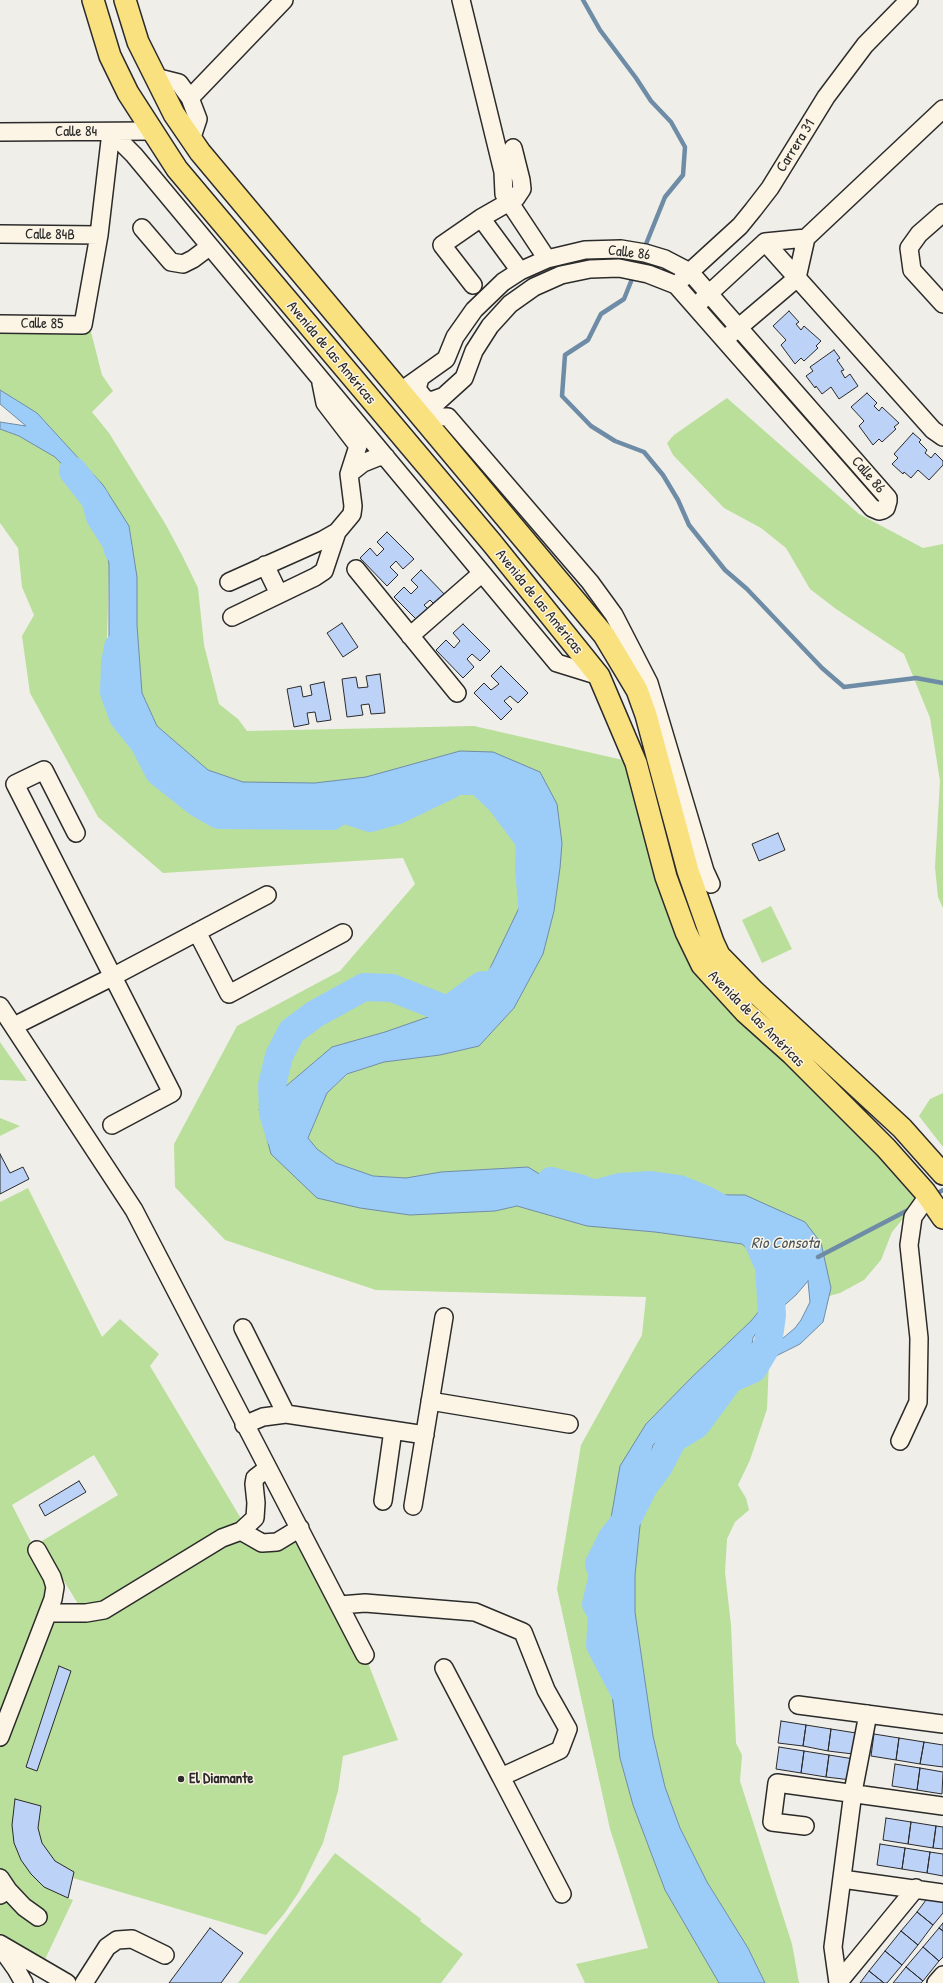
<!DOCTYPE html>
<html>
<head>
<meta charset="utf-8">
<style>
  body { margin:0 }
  canvas { display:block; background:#efeee9 }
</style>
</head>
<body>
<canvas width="943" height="1983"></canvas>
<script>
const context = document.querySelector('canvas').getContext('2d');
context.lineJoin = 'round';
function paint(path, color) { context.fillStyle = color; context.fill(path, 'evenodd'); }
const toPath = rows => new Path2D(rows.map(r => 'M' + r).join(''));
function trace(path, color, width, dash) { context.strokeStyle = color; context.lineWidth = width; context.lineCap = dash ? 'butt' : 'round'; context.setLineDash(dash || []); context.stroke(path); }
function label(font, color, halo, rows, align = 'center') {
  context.font = font + ' "Patrick Hand",sans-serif'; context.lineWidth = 3; context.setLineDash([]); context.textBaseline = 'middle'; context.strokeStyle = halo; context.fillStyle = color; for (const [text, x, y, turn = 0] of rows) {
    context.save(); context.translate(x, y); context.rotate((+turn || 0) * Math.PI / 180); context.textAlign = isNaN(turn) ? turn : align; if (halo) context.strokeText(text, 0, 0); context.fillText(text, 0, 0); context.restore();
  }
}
const green = toPath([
  [0,324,90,328,102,375,113,391,92,412,109,433,166,525,183,557,198,588,204,645,219,704,238,719,247,731,474,726,636,763,702,965,925,1192,892,1232,881,1260,864,1280,840,1293,829,1296,831,1288,745,1195,594,1194,551,1181,528,1167,441,1172,406,1178,373,1176,336,1163,317,1149,308,1139,327,1093,348,1074,384,1062,440,1055,479,1046,514,1008,543,954,562,843,460,751,366,777,315,783,243,782,208,770,157,726,142,693,137,625,137,577,103,485,37,413,0,390],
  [727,398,859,514,923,548,943,544,943,908,938,897,935,867,940,781,930,718,904,654,836,609,810,589,786,548,761,528,724,508,673,455,667,443,674,435],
  [0,429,19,436,55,457,95,499,106,542,109,565,107,640,142,755,159,772,198,803,219,815,264,815,377,805,455,781,479,781,523,813,530,841,531,883,482,985,448,1010,385,1032,332,1047,259,1109,360,1208,410,1215,495,1211,517,1206,587,1226,655,1232,742,1244,769,1267,772,1294,751,1321,692,1377,646,1424,610,1524,603,1575,602,1614,620,1758,633,1805,665,1890,719,1983,585,1983,576,1964,648,1948,610,1829,557,1589,581,1445,642,1335,646,1297,376,1290,225,1240,175,1187,174,1144,237,1026,340,971,415,884,403,858,163,873,98,817,30,693,22,636,34,615,22,587,18,548,0,523],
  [771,906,792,949,762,963,742,920],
  [0,1042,27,1081,0,1080],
  [943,1093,943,1147,919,1116,930,1099],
  [0,1118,20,1126,0,1136],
  [28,1188,102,1337,120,1319,159,1354,150,1366,246,1527,262,1543,300,1528,365,1655,398,1740,343,1756,338,1791,323,1843,299,1892,284,1914,266,1935,73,1878,68,1898,73,1900,41,1968,0,1944,0,1202],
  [94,1455,118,1495,37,1544,61,1583,64,1581,83,1612,49,1613,53,1585,12,1505],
  [769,1361,767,1409,750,1460,738,1485,746,1498,749,1510,735,1522,727,1539,725,1572,731,1625,736,1743,742,1755,740,1781,792,1944,799,1983,765,1983,748,1948,707,1882,680,1828,665,1787,653,1736,635,1612,635,1575,644,1486,653,1445,730,1379],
  [335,1853,421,1919,420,1921,463,1954,441,1983,238,1983]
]);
const water = toPath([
  [0,390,37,413,103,485,129,526,137,577,137,625,142,693,157,726,208,770,243,782,315,783,366,777,460,751,493,752,540,772,557,804,562,843,560,868,554,911,543,954,514,1008,479,1046,440,1055,384,1062,347,1074,327,1093,308,1138,317,1149,336,1163,373,1176,406,1178,441,1172,528,1167,551,1181,594,1194,745,1195,805,1222,821,1243,831,1288,823,1322,800,1344,730,1379,653,1445,644,1486,635,1575,635,1612,653,1736,665,1787,680,1828,707,1882,748,1948,765,1983,719,1983,665,1890,633,1805,620,1758,602,1614,603,1575,610,1524,620,1466,646,1424,692,1377,751,1321,772,1295,769,1267,742,1244,655,1232,587,1226,517,1206,495,1211,410,1215,360,1208,317,1198,271,1154,259,1109,332,1047,385,1032,448,1010,482,985,531,883,530,841,523,813,479,781,455,781,377,805,304,815,219,815,198,803,159,772,142,755,133,742,123,717,109,667,109,565,106,542,95,499,55,457,19,436,0,429,0,422,26,426,0,404,0,390],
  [808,1281,810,1302,801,1320,795,1328,782,1339,768,1344,752,1345,753,1338,760,1327,796,1295,808,1281]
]);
const stream = toPath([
  [583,0,600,30,636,78,651,101,671,122,685,147,683,175,665,197,644,249],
  [634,274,624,299,601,314,588,340,565,355,562,396,591,426,615,441,644,452,663,475,678,500,689,525,725,570,747,589,822,668,844,687,916,678,943,683],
  [934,1195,943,1190],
  [818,1257,912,1208]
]);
const river = toPath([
  [73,471,95,499,100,517,116,542,118,550],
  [118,647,115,663,114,692,123,717,144,743,159,772,198,803,219,815,332,816,342,809,370,818,398,810,448,786,455,781,479,781,500,801,530,841,529,869,533,915,532,921],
  [280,1136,273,1113,272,1085,279,1056,292,1031,315,1014,364,987,392,988,448,1010,482,985,491,987,512,966],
  [515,1188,545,1188,551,1181,579,1188,594,1194,620,1187,651,1185,679,1189,706,1200,734,1215,755,1234,769,1267,772,1315,768,1344,753,1369,730,1379,696,1425,673,1439,659,1466,644,1486,629,1516,612,1538,599,1564,603,1575,596,1604,602,1614,600,1645,624,1691]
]);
const building = toPath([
  [789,311,799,322,796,324,801,330,804,326,821,341,816,346,818,348,804,361,801,358,795,364,781,345,786,340,773,326,789,311],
  [834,350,840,358,837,360,844,370,841,371,845,378,850,374,858,386,839,399,831,387,822,394,816,386,815,388,806,376,813,371,810,367,834,350],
  [867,393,877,403,874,406,879,411,882,407,899,423,894,427,896,429,882,442,879,439,873,445,859,426,864,421,851,407,867,393],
  [913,433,921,440,919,442,927,450,925,453,931,458,935,453,943,461,943,465,929,480,918,470,911,478,904,472,903,474,892,464,898,458,894,454,913,433],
  [387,532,414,559,403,569,396,561,390,567,398,575,387,586,360,558,370,548,377,556,384,549,377,542,387,532],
  [421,570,447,597,437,607,430,600,424,605,432,613,421,624,394,597,404,587,411,594,418,587,411,580,421,570],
  [342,623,358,647,343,657,327,633,342,623],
  [463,624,490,651,480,661,472,654,467,659,474,667,463,678,436,650,446,640,454,648,460,641,453,633,463,624],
  [501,666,528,693,518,703,510,696,504,701,512,709,501,720,474,693,484,683,491,690,499,684,491,676,501,666],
  [380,674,385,713,371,714,369,704,361,705,363,715,347,717,342,679,356,677,358,688,368,687,366,676,380,674],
  [324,682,331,720,317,722,315,712,307,713,309,724,294,727,287,689,301,686,303,697,312,695,310,685,324,682],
  [778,833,785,850,759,861,752,844,778,833],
  [0,1154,10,1173,23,1167,29,1179,0,1194,0,1154],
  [79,1481,86,1492,45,1516,39,1505,79,1481],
  [59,1666,71,1671,37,1771,26,1767,59,1666],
  [781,1721,806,1725,803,1746,778,1743,781,1721],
  [806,1725,831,1729,828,1751,803,1746,806,1725],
  [831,1729,856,1733,853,1754,828,1751,831,1729],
  [874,1734,899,1738,896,1760,871,1756,874,1734],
  [899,1738,924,1742,920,1764,896,1760,899,1738],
  [924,1742,943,1745,943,1767,920,1764,924,1742],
  [779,1747,804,1751,801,1773,776,1769,779,1747],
  [804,1751,829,1755,826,1777,801,1773,804,1751],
  [829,1755,854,1759,851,1780,826,1777,829,1755],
  [895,1764,920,1768,917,1790,892,1786,895,1764],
  [920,1768,943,1772,942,1794,917,1790,920,1768],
  [15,1799,41,1806,38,1828,42,1843,55,1861,74,1872,68,1898,44,1887,31,1874,21,1860,14,1843,12,1825,15,1799],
  [886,1818,911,1822,908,1844,883,1840,886,1818],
  [911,1822,936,1826,933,1848,908,1844,911,1822],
  [936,1826,943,1827,943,1849,933,1848,936,1826],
  [880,1844,905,1848,902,1869,877,1865,880,1844],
  [905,1848,930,1852,927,1873,902,1869,905,1848],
  [930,1852,943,1854,943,1876,927,1873,930,1852],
  [932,1892,943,1901,943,1913,933,1925,917,1912,932,1892],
  [917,1912,933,1925,918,1945,901,1931,917,1912],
  [943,1923,943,1931,939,1928,943,1923],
  [210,1928,243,1953,221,1983,169,1983,210,1928],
  [939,1928,943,1931,943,1957,939,1961,923,1947,939,1928],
  [901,1931,918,1945,902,1965,885,1951,901,1931],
  [923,1947,939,1961,923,1981,906,1967,923,1947],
  [885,1951,902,1965,887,1983,884,1983,869,1971,885,1951],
  [906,1967,923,1981,921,1983,893,1983,906,1967],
  [869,1971,884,1983,860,1983,869,1971]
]);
const minor = toPath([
  [461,0,503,172,504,194,547,259],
  [155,77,179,83,190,98,198,119,191,140],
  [190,98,284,0],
  [0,132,152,131],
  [111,132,134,155,557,663,599,676],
  [943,213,919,234,909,248,912,270,943,304],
  [481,218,520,271],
  [142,228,171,262,183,264,193,259,209,247],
  [0,234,99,235],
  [765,242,933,430,943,437],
  [682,279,740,226,753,210,770,188,826,97,865,45,909,0],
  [473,285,442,245,481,218,516,198,522,189,521,180,513,148],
  [701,301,765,242,806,238],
  [0,324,83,325,99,235,111,132],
  [731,334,797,278,806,238,943,109],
  [420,378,417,389,424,398,431,401,442,397],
  [401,391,446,359,455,337,474,310,503,282,520,271,547,259,585,250,621,249,645,253,665,259,690,272,888,498,888,501,886,508,883,510,879,511,872,508,676,285,648,274,619,268,590,269,561,275,534,287,510,304,490,326,474,351,464,378,422,416],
  [422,416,448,417,590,582,614,615,649,683,705,871,711,884],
  [349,474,363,463,378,457,386,457],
  [265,565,279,594],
  [356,569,457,693],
  [229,582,323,540,337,532,352,514,353,506,349,474,358,446,325,403,321,383],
  [232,617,315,577,324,571,337,532],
  [410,636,482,573],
  [76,833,44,770,15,784,172,1093,112,1125],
  [197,932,229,994,343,933],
  [0,1006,134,1210,365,1655],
  [14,1026,114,976,267,895],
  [243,1328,286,1414],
  [430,1401,569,1424],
  [244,1425,263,1417,286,1414,425,1435],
  [900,1441,918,1402,919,1338,909,1245,913,1217,928,1196],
  [383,1501,393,1430],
  [413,1506,444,1317],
  [241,1531,255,1518,256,1503,254,1484,255,1478,268,1468],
  [340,1605,365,1603,475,1612,523,1632,546,1690,568,1729,560,1750,501,1777,444,1668],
  [49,1613,86,1613,104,1610,222,1538,241,1531,262,1543,277,1542,300,1528],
  [798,1705,943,1724],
  [0,1737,53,1599,55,1587,52,1577,37,1550],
  [501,1777,562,1894],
  [805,1826,772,1822,777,1783,943,1806],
  [0,1878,8,1890],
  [842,1879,943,1893],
  [0,1895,8,1890,24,1907,38,1917],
  [0,1944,67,1983],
  [1,1948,16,1969,24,1983],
  [84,1983,107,1947,117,1940,132,1939,165,1955],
  [838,1983,833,1947,853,1792,868,1714],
  [838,1983,916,1888],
  [936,1983,943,1975]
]);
const major = toPath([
  [93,0,110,56,128,93,177,169,492,543,599,676,636,763,666,877,686,932,702,965,745,1012,792,1054,886,1148,925,1192,943,1218],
  [125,0,138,42,174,114,200,152,604,635,637,690,646,715,688,871,713,942,719,955,755,992,902,1128,943,1174]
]);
const markers = [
  [181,1779,4,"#2b2b2b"]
];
const streetNames = [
  ["Calle 84",76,132],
  ["Carrera 31",796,146,-58],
  ["Calle 84B",50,235,1],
  ["Calle 86",629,253,7],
  ["Calle 85",42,324,1],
  ["Avenida de las Américas",331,353,50],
  ["Calle 86",868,475,49],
  ["Avenida de las Américas",539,602,51],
  ["Avenida de las Américas",756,1019,45]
];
const poiNames = [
  ["El Diamante",189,1779]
];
const waterNames = [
  ["Rio Consota",785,1244]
];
paint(green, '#badf9a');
paint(water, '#9ccdf8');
trace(water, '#6f8ca6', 1);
trace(stream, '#6f8ca6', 4.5);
trace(river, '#9ccdf8', 28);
paint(building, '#bdd2f7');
trace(building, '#2b2b2b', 1);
trace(minor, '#2b2b2b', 20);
trace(major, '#2b2b2b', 24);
trace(minor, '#fcf5e5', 17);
trace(major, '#fae180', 21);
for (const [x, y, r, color] of markers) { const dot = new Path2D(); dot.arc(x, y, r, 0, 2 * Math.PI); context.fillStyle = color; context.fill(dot); trace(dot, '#fcf5e5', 1.5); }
label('15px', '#2b2b2b', '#fcf5e5', streetNames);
label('bold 15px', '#2b2b2b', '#fcf5e5', poiNames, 'left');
label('italic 16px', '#47545e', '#fcf5e5', waterNames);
</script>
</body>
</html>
